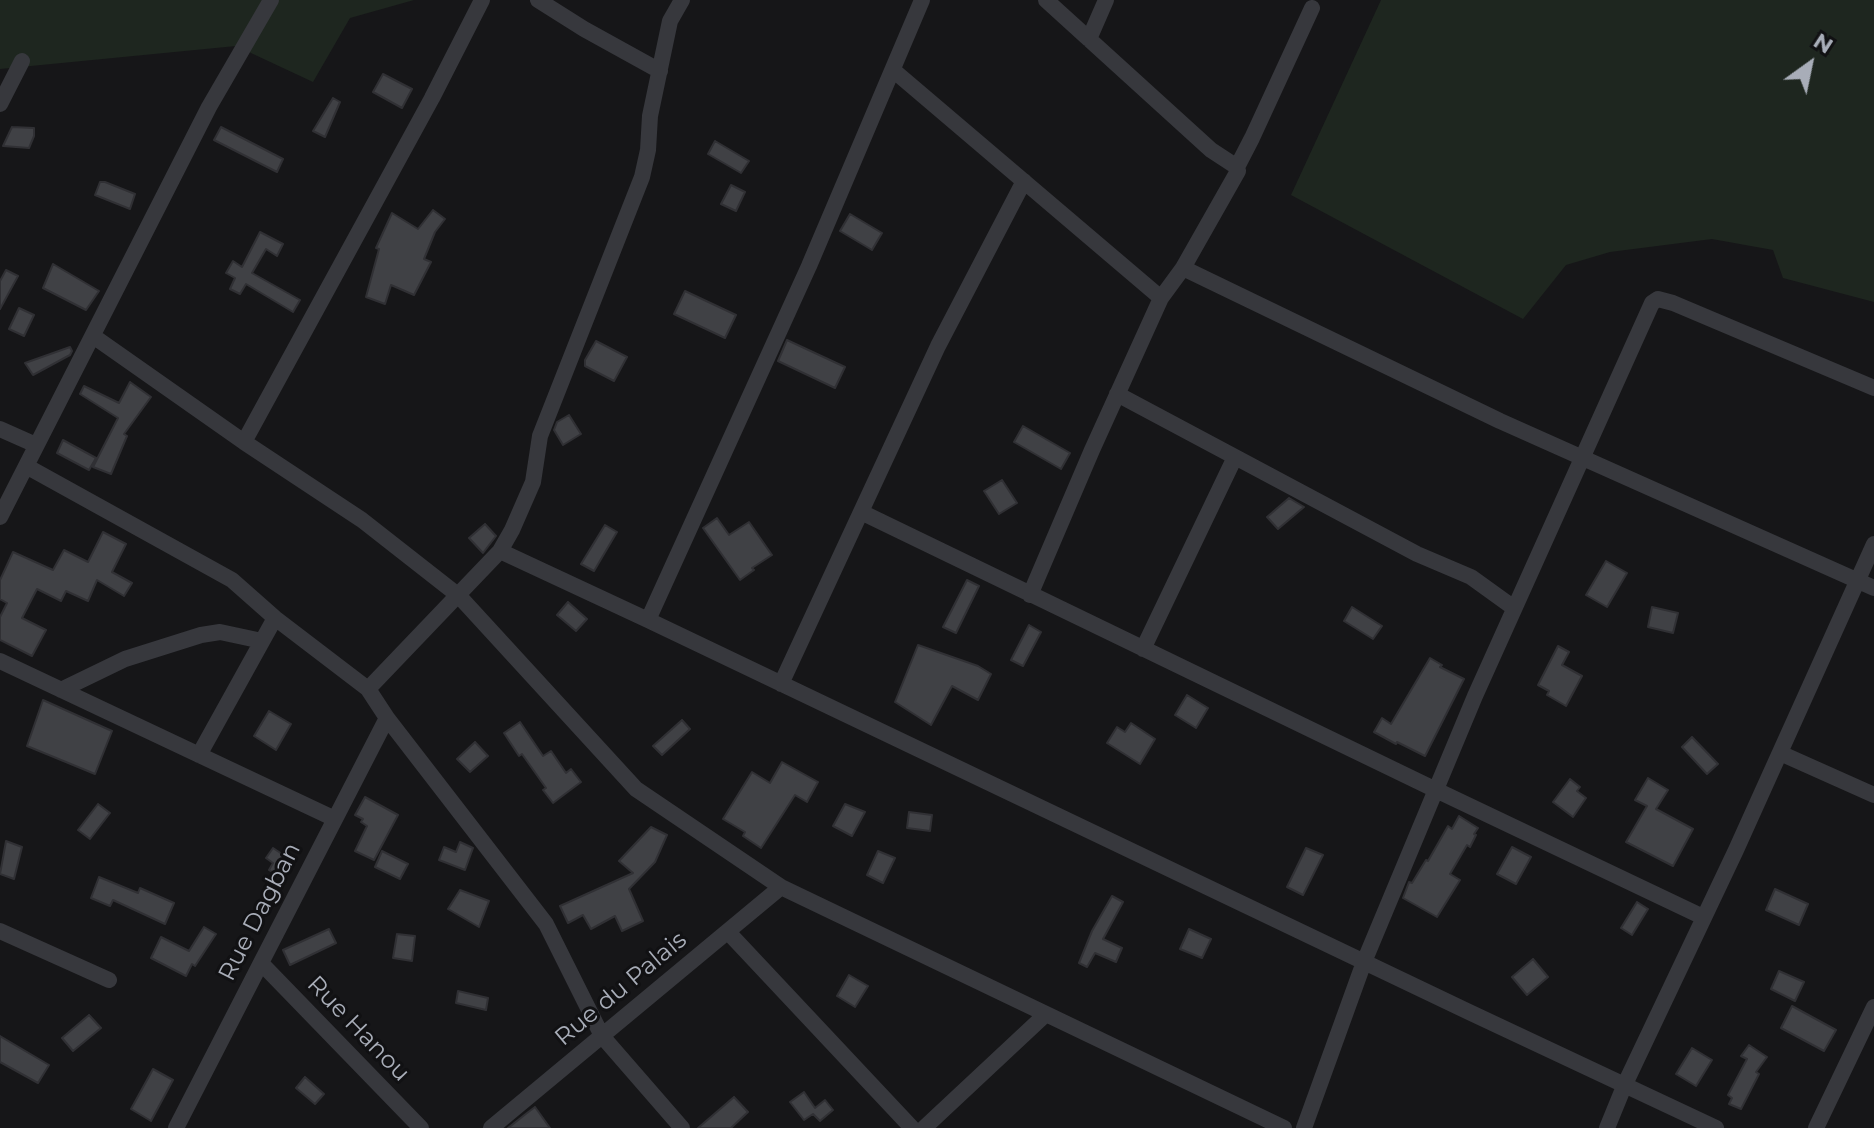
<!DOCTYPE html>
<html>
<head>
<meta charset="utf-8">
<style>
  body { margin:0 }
  #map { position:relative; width:1874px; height:1128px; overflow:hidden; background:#161618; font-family:Montserrat,sans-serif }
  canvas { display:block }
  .north { position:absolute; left:1770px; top:24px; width:80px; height:80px; -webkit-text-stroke:6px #111113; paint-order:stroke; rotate:33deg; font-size:22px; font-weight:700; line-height:32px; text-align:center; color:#a8adb8 }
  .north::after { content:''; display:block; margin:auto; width:28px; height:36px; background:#a8adb8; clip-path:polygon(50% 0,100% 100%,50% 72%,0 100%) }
</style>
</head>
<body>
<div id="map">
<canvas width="1874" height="1128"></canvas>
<div class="north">N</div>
</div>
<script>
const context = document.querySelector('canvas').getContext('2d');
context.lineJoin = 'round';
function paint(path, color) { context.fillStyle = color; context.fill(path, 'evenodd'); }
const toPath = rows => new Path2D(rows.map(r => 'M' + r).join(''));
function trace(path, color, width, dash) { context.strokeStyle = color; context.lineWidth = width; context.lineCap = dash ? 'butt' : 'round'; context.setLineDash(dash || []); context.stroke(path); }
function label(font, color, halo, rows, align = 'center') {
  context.font = font + ' Montserrat,sans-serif'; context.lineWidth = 6; context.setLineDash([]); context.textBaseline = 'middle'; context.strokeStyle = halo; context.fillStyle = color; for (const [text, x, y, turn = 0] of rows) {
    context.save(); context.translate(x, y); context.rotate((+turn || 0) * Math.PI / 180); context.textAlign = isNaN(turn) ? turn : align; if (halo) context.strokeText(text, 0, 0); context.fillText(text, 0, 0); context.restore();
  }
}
const green = toPath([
  [0,0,414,0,350,18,313,82,236,46,0,69],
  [1381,0,1874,0,1874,302,1783,278,1773,250,1712,239,1610,252,1566,265,1523,319,1291,195]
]);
const building = toPath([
  [383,74,412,89,402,108,373,92,383,74],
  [333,98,340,102,325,137,313,131,333,98],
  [12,127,34,128,34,136,29,148,3,146,12,127],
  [221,127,283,159,277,172,214,140,221,127],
  [715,141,749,161,741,173,708,154,715,141],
  [100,182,105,182,135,194,130,209,95,195,100,182],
  [731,185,745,192,736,211,721,204,731,185],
  [433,210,445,219,435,232,424,259,431,262,414,295,391,285,385,304,366,297,379,249,376,248,392,213,418,229,433,210],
  [850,214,882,233,872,250,840,231,850,214],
  [260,232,283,244,277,256,266,249,252,273,300,300,293,312,246,284,240,294,230,289,235,278,226,273,233,261,242,267,260,232],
  [53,264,99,291,86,310,43,288,53,264],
  [6,270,18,276,0,309,0,281,6,270],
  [685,291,736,315,725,338,674,314,685,291],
  [19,308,34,315,24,336,9,329,19,308],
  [787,340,845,367,835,388,778,361,787,340],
  [596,341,627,357,614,381,585,366,585,360,596,341],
  [70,347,72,351,70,355,33,375,25,363,70,347],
  [130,382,151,397,124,434,127,436,111,474,93,467,118,418,80,394,84,386,119,403,130,382],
  [569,415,581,434,563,445,554,430,557,422,569,415],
  [1023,426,1070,453,1061,469,1014,442,1023,426],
  [63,440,96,458,89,470,57,453,63,440],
  [1002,480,1017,503,999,514,984,491,1002,480],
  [1289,498,1304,507,1278,529,1267,517,1289,498],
  [717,518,729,535,749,522,772,555,752,568,754,570,740,580,703,528,717,518],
  [485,524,496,536,483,553,469,538,485,524],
  [605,525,617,532,594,571,581,564,605,525],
  [103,532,126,544,112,572,132,583,124,596,97,580,88,601,66,591,61,601,37,589,22,618,46,630,32,656,0,640,0,617,7,603,0,599,0,580,13,552,53,570,64,550,88,562,103,532],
  [1606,561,1627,573,1607,607,1586,595,1606,561],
  [967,580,979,586,956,633,943,627,967,580],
  [568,602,587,619,576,631,557,615,568,602],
  [1352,607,1382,626,1373,639,1344,621,1352,607],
  [1652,607,1678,613,1673,633,1648,627,1652,607],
  [1029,625,1041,632,1023,666,1011,660,1029,625],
  [918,645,978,666,991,674,978,700,952,686,931,725,895,702,918,645],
  [1558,646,1569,652,1562,665,1582,676,1566,706,1547,695,1549,691,1538,685,1558,646],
  [1430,658,1442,665,1440,667,1464,679,1425,756,1397,742,1396,744,1374,732,1382,718,1391,724,1430,658],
  [1187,695,1208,708,1196,728,1175,715,1187,695],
  [43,700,112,731,95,774,27,746,43,700],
  [269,711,291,724,276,750,254,736,269,711],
  [682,720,690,729,662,755,653,746,682,720],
  [520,722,543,756,551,751,566,773,571,769,581,782,553,803,543,790,546,788,522,754,519,756,504,733,520,722],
  [1131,723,1155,739,1140,764,1107,743,1117,727,1125,732,1131,723],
  [1692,737,1718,764,1707,774,1682,747,1692,737],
  [475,742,488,756,470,772,457,759,475,742],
  [782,762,818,782,807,802,795,795,761,848,743,836,745,832,723,819,752,772,770,783,782,762],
  [1648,778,1668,790,1656,809,1693,829,1673,866,1626,842,1647,806,1635,800,1648,778],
  [1570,779,1580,787,1577,791,1586,798,1573,817,1553,802,1570,779],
  [365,797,398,815,374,860,355,851,367,826,361,822,363,819,355,815,365,797],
  [98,804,110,813,90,839,78,830,98,804],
  [845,804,865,812,852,836,833,826,845,804],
  [909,812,932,815,930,831,907,828,909,812],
  [1459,816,1478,828,1474,834,1476,835,1470,847,1467,845,1450,874,1460,880,1437,917,1403,898,1409,882,1412,883,1426,860,1428,861,1448,826,1452,829,1459,816],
  [651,827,667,835,655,862,629,889,643,921,622,931,615,916,591,929,583,915,568,923,560,906,633,873,619,861,651,827],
  [6,841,22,847,14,879,0,874,6,841],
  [460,842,473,848,465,870,439,860,444,847,456,852,460,842],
  [1512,847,1531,857,1516,884,1497,874,1512,847],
  [273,848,291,860,280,877,269,870,273,863,266,858,273,848],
  [1306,848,1323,855,1303,895,1287,887,1306,848],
  [382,851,408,864,400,879,375,867,382,851],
  [878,851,895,858,883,883,867,875,878,851],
  [99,877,138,893,140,888,174,903,165,924,113,900,110,906,91,898,99,877],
  [1775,889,1808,904,1799,925,1766,910,1775,889],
  [460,890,489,901,479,927,448,909,460,890],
  [1112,896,1123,902,1103,939,1122,948,1116,962,1095,953,1087,967,1079,963,1092,931,1112,896],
  [1637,902,1648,909,1632,935,1621,928,1637,902],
  [204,927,216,934,195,966,192,964,186,976,151,958,161,937,189,951,204,927],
  [329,929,336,943,290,965,283,950,329,929],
  [1189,929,1211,939,1202,958,1180,949,1189,929],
  [397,934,415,936,412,961,393,958,397,934],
  [1533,959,1548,977,1527,995,1512,977,1533,959],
  [1779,971,1804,982,1795,1001,1771,989,1779,971],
  [849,975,868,986,855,1007,837,996,849,975],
  [458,991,488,998,486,1010,456,1003,458,991],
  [1792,1006,1836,1030,1824,1051,1781,1028,1792,1006],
  [89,1015,101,1028,73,1051,62,1038,89,1015],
  [0,1036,49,1065,38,1083,0,1062,0,1036],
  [1749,1045,1767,1057,1756,1072,1759,1074,1741,1109,1729,1104,1732,1098,1728,1095,1747,1059,1741,1056,1749,1045],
  [1692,1048,1712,1060,1696,1086,1676,1074,1692,1048],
  [153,1069,173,1080,151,1121,131,1109,153,1069],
  [305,1077,324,1094,315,1104,296,1088,305,1077],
  [804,1092,815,1108,825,1100,833,1110,820,1121,813,1114,804,1120,790,1102,804,1092],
  [734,1097,748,1112,731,1128,698,1128,734,1097],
  [535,1107,550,1128,508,1128,527,1113,535,1107]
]);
const street = toPath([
  [538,0,584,29,660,71],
  [1089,39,1106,0],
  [893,70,1161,298],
  [0,104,22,61],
  [1237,167,1252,138,1312,8],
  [1183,268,1500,421,1874,588],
  [93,336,244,442,362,520,459,596,636,789,781,887,1284,1128],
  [1117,394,1417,554,1471,577,1514,608],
  [0,429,36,445],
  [244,442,432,98,482,0],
  [26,466,232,580,275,618,368,689,387,718,546,924,602,1036,682,1128],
  [861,512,1436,790,1703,917],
  [0,517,209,107,271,0],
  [500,551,648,620,1469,1012,1716,1128],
  [1030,595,1092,450,1161,298,1183,268,1238,171,1237,167,1211,150,1046,0],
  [648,620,809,266,922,0],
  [1143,649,1235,457],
  [0,661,335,819],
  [781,684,938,346,1024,181],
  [368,689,500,551,512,530,533,482,540,436,642,177,648,150,650,116,670,21,682,0],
  [61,690,125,659,201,635,220,632,262,641],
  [1780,753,1874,795],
  [199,755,275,618],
  [0,931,109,980],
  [728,932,912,1128],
  [261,963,421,1128],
  [176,1128,387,718],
  [491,1128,781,887],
  [924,1128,1046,1014],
  [1304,1128,1364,962,1475,696,1652,303,1658,299,1673,303,1874,388],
  [1607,1128,1625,1084,1736,850,1874,544],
  [1816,1128,1874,1007]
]);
const streetNames = [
  ["Rue Dagban",260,912,-63],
  ["Rue du Palais",621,989,-40],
  ["Rue Hanou",358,1029,46]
];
paint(green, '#1e261f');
paint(building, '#404145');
trace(building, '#303034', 2);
trace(street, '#37383d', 16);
label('24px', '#a8adb8', '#111113', streetNames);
</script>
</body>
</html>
